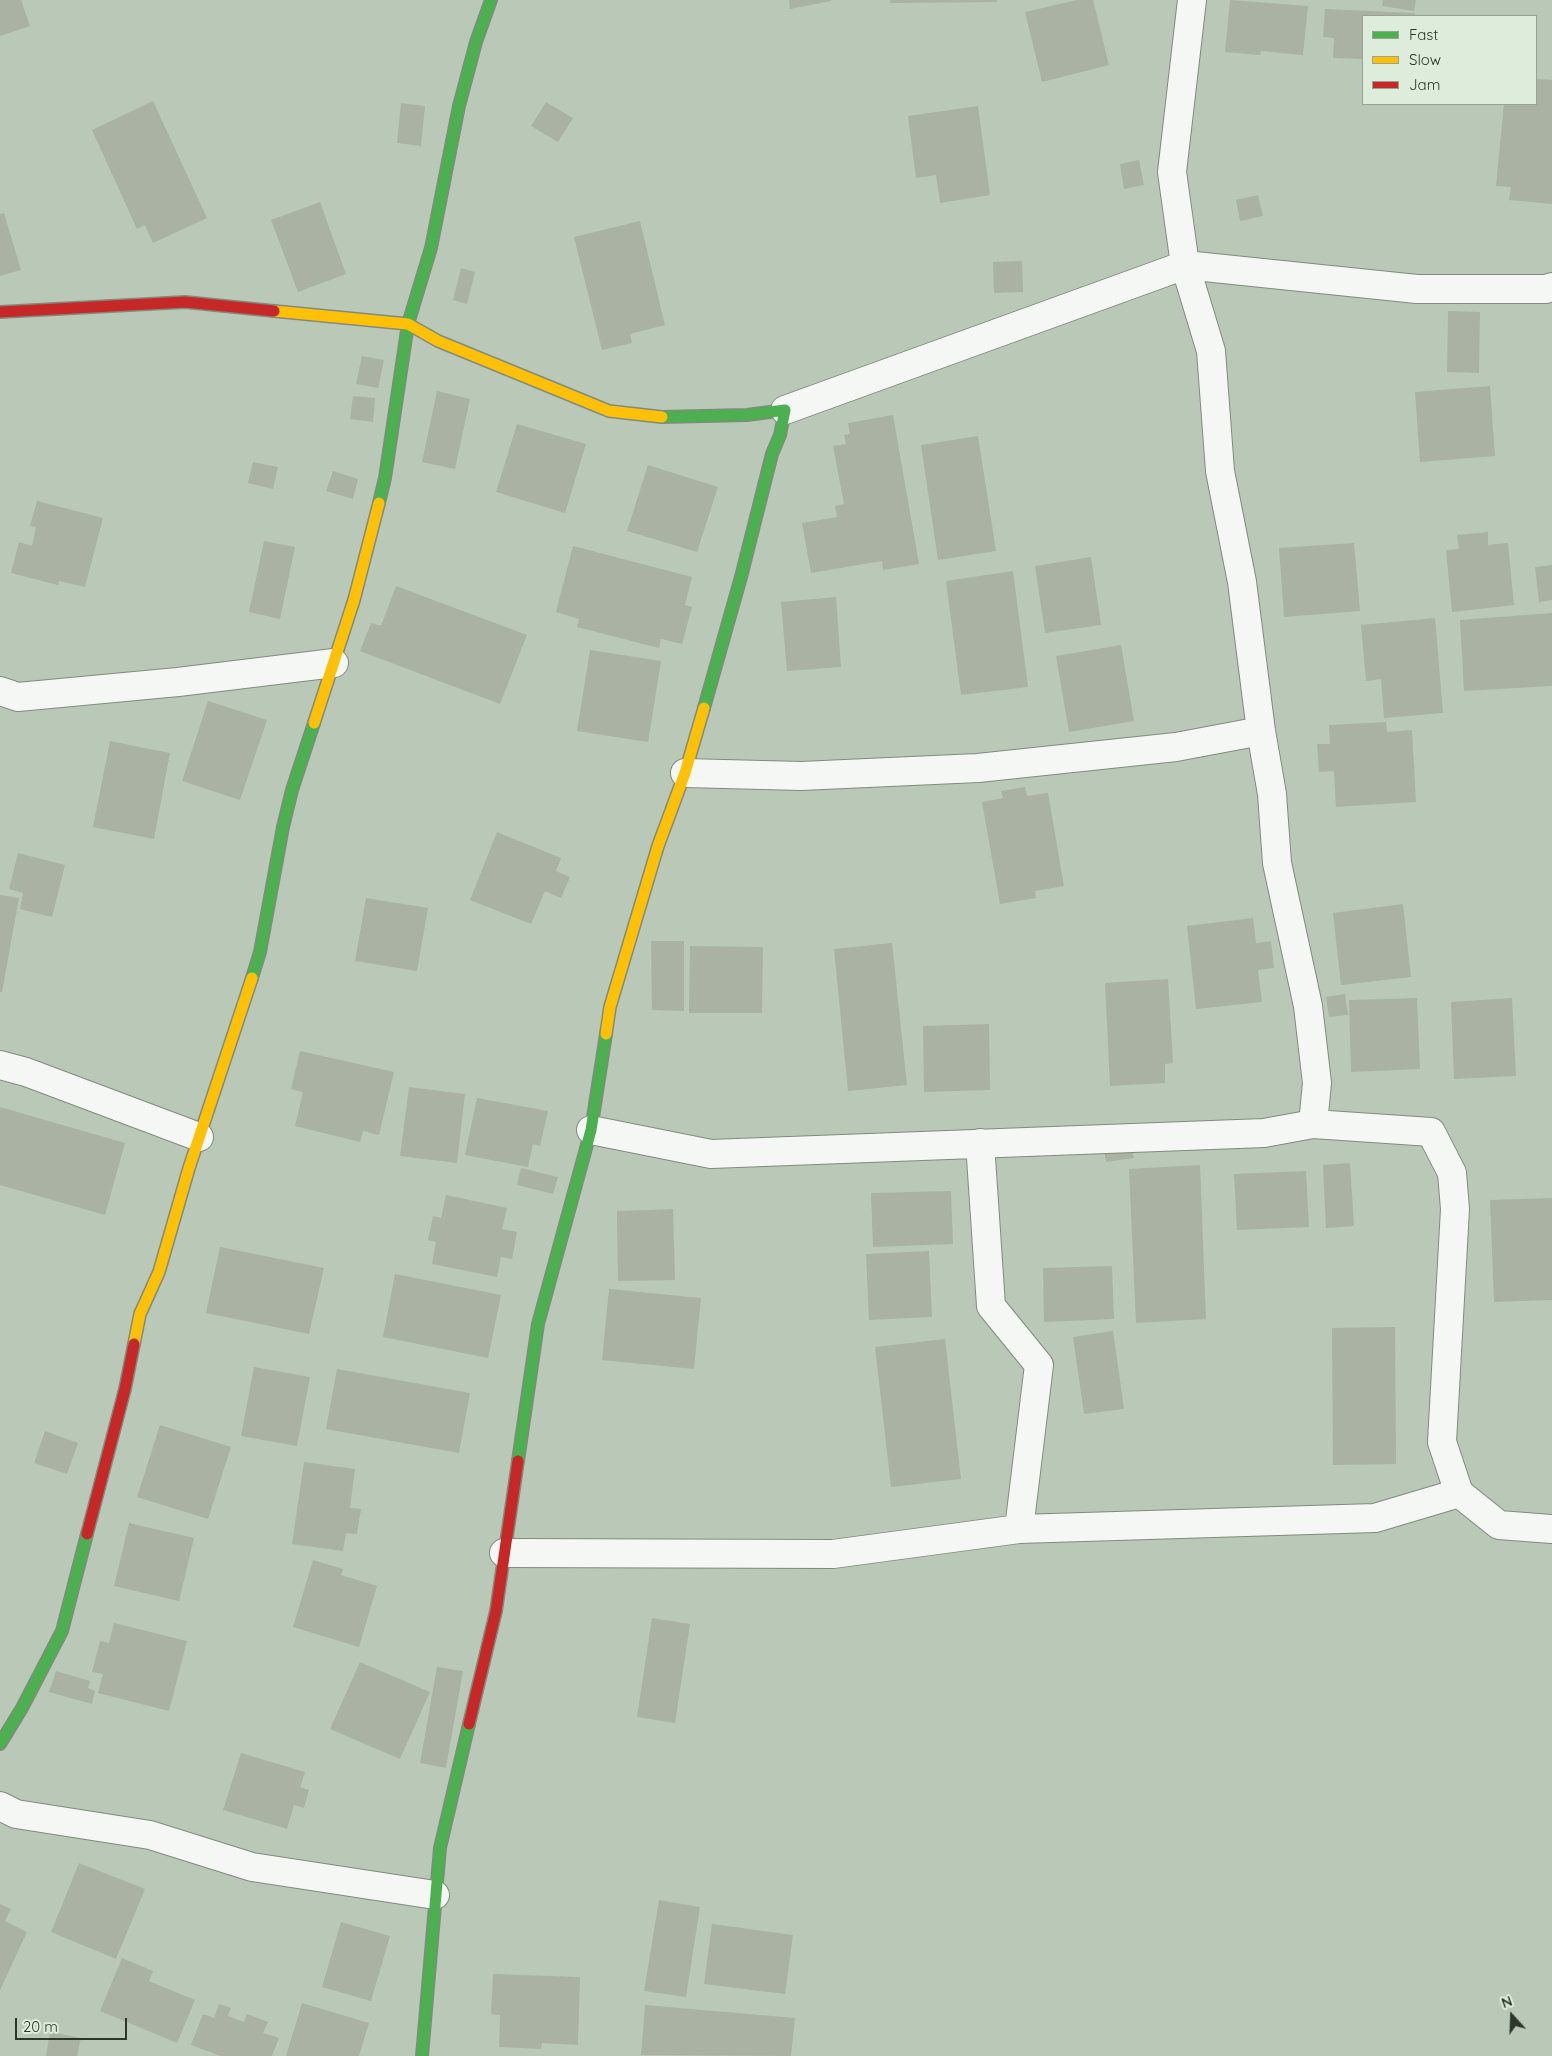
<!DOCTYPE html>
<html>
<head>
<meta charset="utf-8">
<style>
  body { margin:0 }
  #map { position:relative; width:1552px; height:2056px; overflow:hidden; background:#bac9b7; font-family:Quicksand,sans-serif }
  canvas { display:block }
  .legend { position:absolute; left:1362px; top:15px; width:175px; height:90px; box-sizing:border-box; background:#deecdb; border:1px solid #97a494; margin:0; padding:6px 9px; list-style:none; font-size:15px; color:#2c372a }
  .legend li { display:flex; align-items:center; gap:10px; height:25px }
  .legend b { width:25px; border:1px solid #97a494 }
  .north { position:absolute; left:1487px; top:1991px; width:50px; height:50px; -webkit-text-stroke:4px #deecdb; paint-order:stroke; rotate:340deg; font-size:14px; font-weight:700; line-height:20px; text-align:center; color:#2c372a }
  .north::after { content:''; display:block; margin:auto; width:18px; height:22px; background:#2c372a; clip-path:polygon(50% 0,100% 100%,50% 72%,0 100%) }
  .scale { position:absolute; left:15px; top:2018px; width:112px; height:22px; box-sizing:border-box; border:2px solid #2c372a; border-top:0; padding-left:6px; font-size:15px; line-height:18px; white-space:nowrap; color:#2c372a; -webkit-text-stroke:4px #deecdb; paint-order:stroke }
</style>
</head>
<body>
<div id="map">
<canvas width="1552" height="2056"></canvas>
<ul class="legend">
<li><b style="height:6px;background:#4caf50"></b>Fast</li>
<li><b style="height:6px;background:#ffc107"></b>Slow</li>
<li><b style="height:6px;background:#c62828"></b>Jam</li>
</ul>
<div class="north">N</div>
<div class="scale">20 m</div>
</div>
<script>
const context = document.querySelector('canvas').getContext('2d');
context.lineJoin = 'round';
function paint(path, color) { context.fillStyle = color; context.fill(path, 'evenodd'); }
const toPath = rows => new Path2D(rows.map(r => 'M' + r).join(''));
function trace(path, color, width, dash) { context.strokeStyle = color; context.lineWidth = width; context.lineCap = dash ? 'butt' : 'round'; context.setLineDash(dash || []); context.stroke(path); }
const building = toPath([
  [0,0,21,0,30,26,0,36],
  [789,0,831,0,831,1,790,9],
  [890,0,997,0,997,2,890,3],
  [1077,0,1093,0,1109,65,1042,82,1025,12],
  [1230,0,1308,6,1303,55,1261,51,1260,55,1225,52],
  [1383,0,1416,0,1414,11,1382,6],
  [1325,9,1415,13,1415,16,1363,16,1363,59,1333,58,1334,38,1323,37],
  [1536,79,1552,80,1552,204,1509,200,1511,187,1496,186,1504,104,1536,104],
  [153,101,207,218,153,243,145,225,137,229,92,130],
  [546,102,573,118,558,142,531,126],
  [401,103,425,106,421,146,397,143],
  [978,106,990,195,940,203,936,175,916,178,908,116],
  [1139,160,1144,185,1124,189,1120,164],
  [1258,195,1263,216,1240,221,1236,200],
  [320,202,346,274,298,292,271,220],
  [4,213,21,270,0,276,0,214],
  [640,221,665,325,630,334,632,343,602,350,574,237],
  [1022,261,1023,292,994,293,993,262],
  [461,268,475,272,467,304,453,300],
  [1448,311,1480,312,1479,373,1447,372],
  [362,356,384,360,378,388,356,384],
  [1490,386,1495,456,1420,462,1415,392],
  [437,391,470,399,455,469,422,462],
  [353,396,375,398,373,422,350,419],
  [893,415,919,564,883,570,882,561,811,573,802,523,837,517,835,506,844,504,833,446,846,444,844,435,850,434,848,423],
  [517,424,586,444,565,513,496,492],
  [978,436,996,551,938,560,921,445],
  [253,462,278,467,273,489,248,483],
  [648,465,718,487,697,552,627,531],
  [333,471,358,479,353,499,326,491],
  [37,501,103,518,85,587,59,581,58,585,11,573,19,542,32,546,36,527,30,526],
  [1488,532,1488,545,1508,543,1514,605,1452,612,1446,550,1459,549,1457,535],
  [264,541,295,547,280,619,249,612],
  [1354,543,1360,611,1284,617,1279,548],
  [573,546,692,577,685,605,692,607,682,644,661,639,659,648,577,627,579,619,556,612],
  [1091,557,1101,625,1045,633,1035,566],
  [1552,565,1552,600,1539,602,1535,567],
  [1013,571,1028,687,961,695,946,581],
  [396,586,527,635,500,704,360,651,371,623,381,626],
  [836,597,841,667,787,671,781,602],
  [1552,613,1552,686,1464,691,1460,620],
  [1435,618,1443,713,1384,718,1381,679,1366,681,1361,625],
  [1121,645,1134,721,1069,732,1056,656],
  [590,650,661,661,648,742,577,731],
  [208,701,267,720,240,800,182,781],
  [1386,722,1387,732,1412,730,1416,802,1336,807,1334,771,1319,772,1317,744,1330,744,1329,725],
  [110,741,170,753,154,839,93,827],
  [1025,787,1027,796,1048,793,1064,886,1035,891,1036,898,1000,904,982,802,1003,798,1001,791],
  [497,832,561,858,556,871,570,877,561,898,545,891,531,924,470,900],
  [18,853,65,865,52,917,20,909,23,893,9,889],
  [0,895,19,898,2,992,0,992],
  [366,898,428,908,417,971,355,961],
  [1403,904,1411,977,1341,985,1333,913],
  [1253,918,1256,943,1271,941,1274,968,1258,970,1262,1002,1196,1009,1187,926],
  [651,941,684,941,684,1011,652,1010],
  [892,943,907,1085,848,1091,834,949],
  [690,946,763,947,762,1013,689,1013],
  [1168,979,1173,1063,1165,1064,1165,1083,1110,1086,1105,983],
  [1345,994,1348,1015,1329,1017,1326,997],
  [1417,998,1420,1069,1351,1072,1349,1000],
  [1512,998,1516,1076,1454,1079,1451,1002],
  [989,1024,990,1090,924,1092,923,1026],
  [300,1051,394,1072,379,1135,363,1131,360,1142,295,1126,303,1092,291,1089],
  [409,1087,465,1094,457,1163,400,1156],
  [477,1098,548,1111,540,1146,533,1144,528,1167,465,1155],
  [0,1107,125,1143,105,1215,0,1185],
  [1131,1144,1134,1158,1106,1162,1104,1149],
  [1350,1163,1354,1226,1326,1228,1323,1165],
  [1200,1165,1206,1319,1136,1323,1129,1169],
  [521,1168,558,1177,553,1194,517,1185],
  [1306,1171,1309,1227,1237,1230,1234,1174],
  [951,1191,953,1244,873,1247,871,1193],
  [446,1195,507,1208,502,1229,517,1232,512,1259,501,1257,497,1277,432,1264,436,1242,428,1240,433,1216,441,1218],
  [1552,1198,1552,1300,1494,1302,1490,1200],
  [673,1209,675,1280,618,1281,617,1211],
  [220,1247,324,1268,309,1334,206,1313],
  [929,1251,932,1317,869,1320,866,1254],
  [1112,1266,1114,1319,1044,1322,1043,1268],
  [395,1274,501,1295,488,1358,383,1337],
  [609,1289,701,1298,694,1369,602,1360],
  [1395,1327,1396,1464,1333,1465,1332,1328],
  [1113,1331,1124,1409,1084,1414,1073,1337],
  [945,1339,961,1479,891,1487,875,1347],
  [254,1367,310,1377,297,1446,241,1436],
  [337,1369,470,1393,459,1453,326,1429],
  [160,1425,231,1447,208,1519,137,1497],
  [45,1431,78,1443,67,1474,34,1463],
  [304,1462,355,1469,350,1508,361,1509,357,1534,346,1533,343,1551,292,1544],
  [129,1523,194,1538,179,1601,114,1586],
  [313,1560,343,1569,341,1575,377,1586,359,1647,293,1627],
  [652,1618,690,1624,675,1723,637,1717],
  [114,1623,187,1641,169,1711,98,1693,103,1674,92,1672,100,1641,109,1643],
  [360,1662,430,1692,400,1759,330,1729],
  [437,1667,463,1671,446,1768,420,1763],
  [56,1671,90,1681,88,1688,95,1691,92,1704,49,1692],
  [241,1753,305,1772,300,1787,309,1790,304,1808,294,1805,287,1829,223,1810],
  [79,1863,145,1889,116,1959,51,1932],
  [659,1900,700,1907,686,1997,644,1991],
  [0,1904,11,1909,5,1921,27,1932,0,1990],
  [341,1922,390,1936,371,2001,322,1987],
  [712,1924,793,1935,785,1994,704,1984],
  [122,1958,153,1971,149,1981,195,2000,177,2043,100,2011],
  [493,1974,580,1977,578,2045,542,2043,541,2049,499,2047,500,2015,491,2014],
  [302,2003,369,2023,359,2056,286,2056],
  [219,2004,231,2008,228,2016,244,2022,247,2014,268,2022,263,2033,279,2038,272,2056,221,2056,191,2045,203,2014,214,2018],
  [645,2005,795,2018,791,2056,641,2055],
  [50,2032,81,2038,77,2056,46,2056]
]);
const street = toPath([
  [785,410,1185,265,1172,172,1192,0],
  [0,691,18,697,178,682,334,663],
  [685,773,801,776,978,768,1176,747,1261,731],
  [0,1065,26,1072,199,1137],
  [1313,1124,1317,1083,1308,1006,1277,863,1272,794,1261,731,1242,582,1220,471,1211,351,1185,265,1417,289,1546,289,1552,287],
  [591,1130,711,1154,1264,1133,1313,1124,1431,1132,1452,1173,1455,1209,1442,1442,1459,1493,1499,1525,1552,1529],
  [980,1143,991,1306,1039,1365,1019,1529],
  [504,1553,833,1554,1019,1529,1375,1518,1459,1493],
  [0,1806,16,1814,150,1835,252,1867,435,1895]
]);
const fast = toPath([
  [662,417,747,415,785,410,780,435,772,454,741,577,704,708],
  [379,503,385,478,408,324,431,248,459,106,476,42,491,0],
  [252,978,260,952,283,827,292,790,314,723],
  [518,1461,538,1324,591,1130,606,1034],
  [0,1744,22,1708,62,1631,87,1534],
  [422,2056,440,1848,469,1724]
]);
const slow = toPath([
  [274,311,408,324,438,341,609,411,662,417],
  [314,723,354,600,379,503],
  [606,1034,610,1007,658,846,685,773,704,708],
  [134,1344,140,1314,159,1272,189,1168,252,978]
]);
const jam = toPath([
  [0,312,185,302,274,311],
  [87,1534,125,1389,134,1344],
  [469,1724,496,1611,518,1461]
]);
paint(building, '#a9b2a3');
trace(street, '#808b7e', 30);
trace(fast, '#808b7e', 14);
trace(slow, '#808b7e', 14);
trace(jam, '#808b7e', 14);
trace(street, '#f5f7f4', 28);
trace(fast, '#4caf50', 11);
trace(slow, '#ffc107', 11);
trace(jam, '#c62828', 11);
</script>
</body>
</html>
